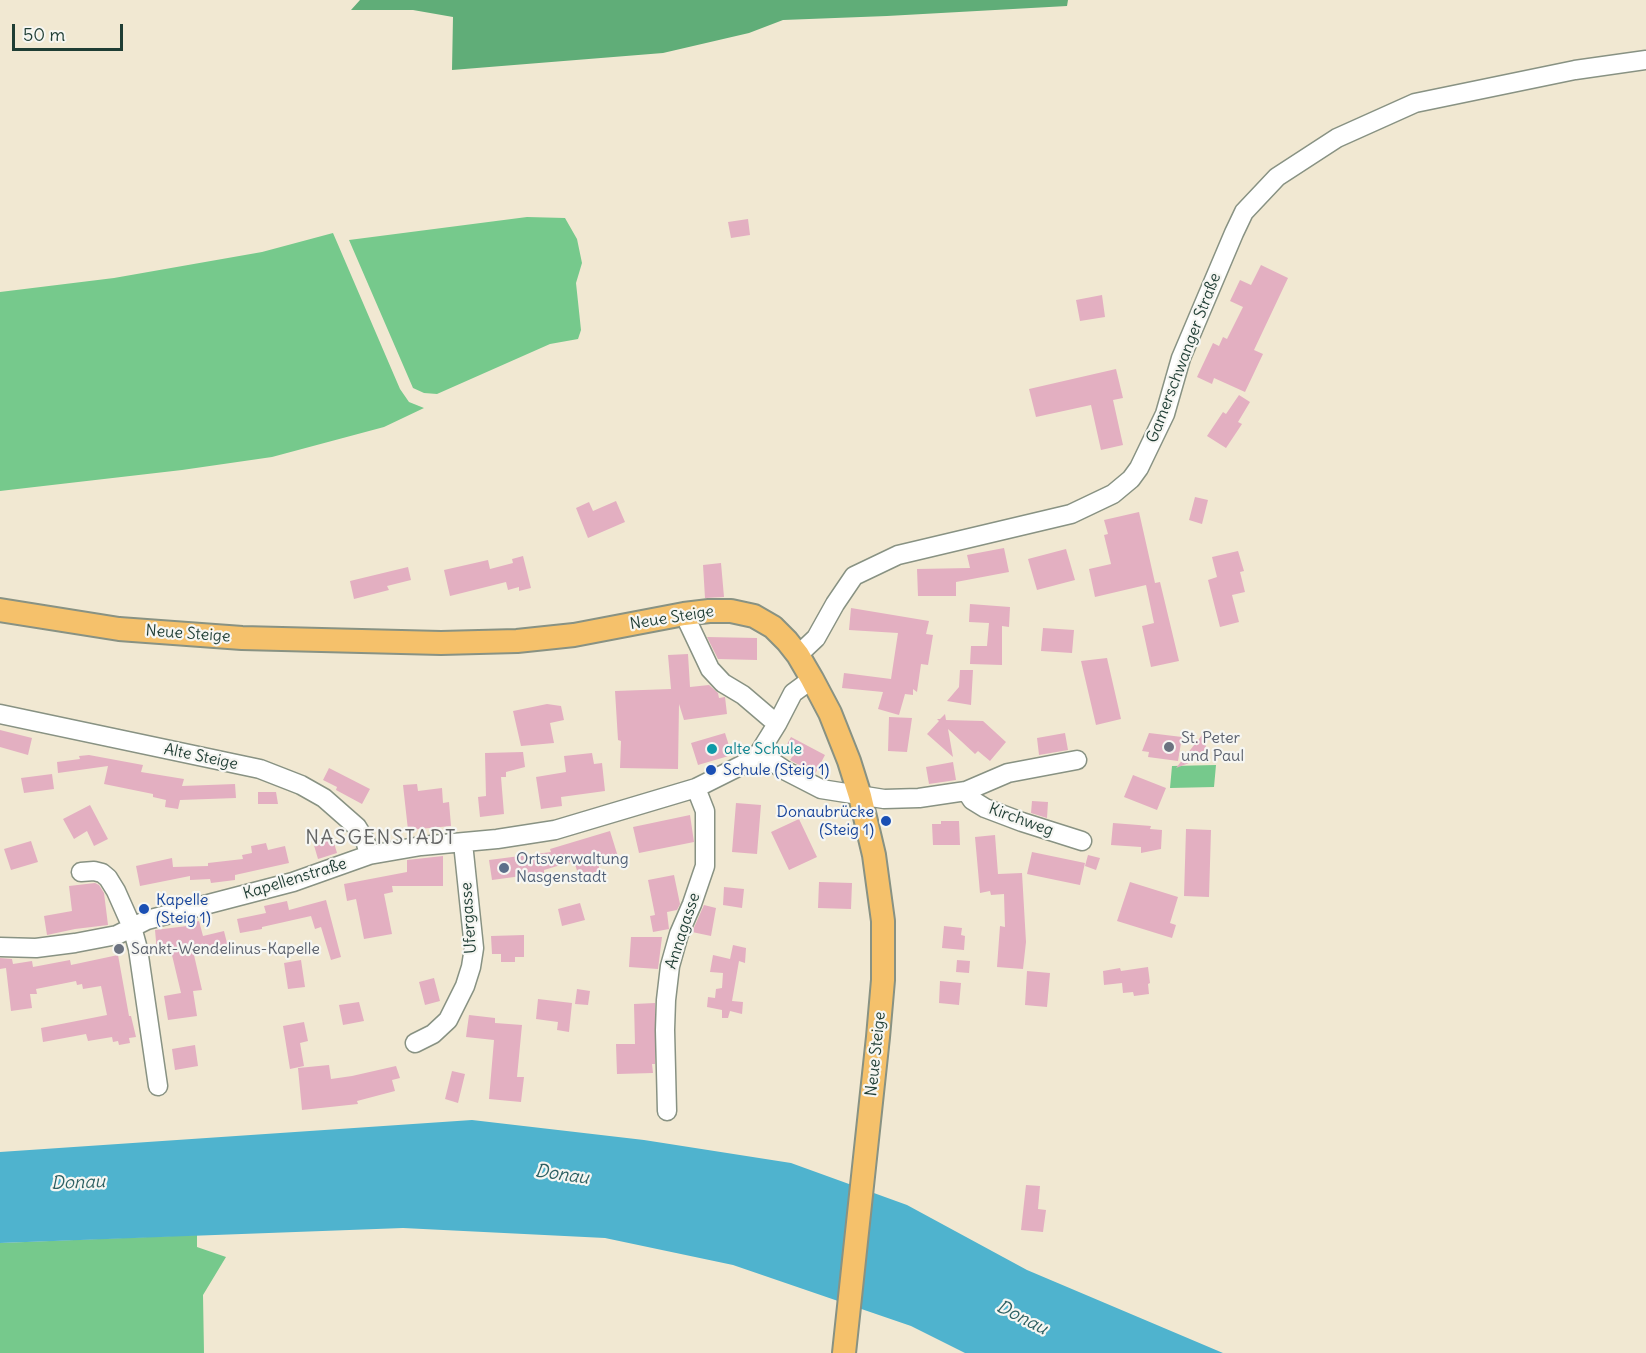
<!DOCTYPE html>
<html>
<head>
<meta charset="utf-8">
<style>
  body { margin:0 }
  #map { position:relative; width:1646px; height:1353px; overflow:hidden; background:#f1e8d2; font-family:Delius,sans-serif }
  canvas { display:block }
  .scale { position:absolute; left:12px; top:24px; width:111px; height:27px; box-sizing:border-box; border:3px solid #1f3d34; border-top:0; padding-left:8px; font-size:18px; line-height:21px; white-space:nowrap; color:#1f3d34; -webkit-text-stroke:4px #f6f6f2; paint-order:stroke }
</style>
</head>
<body>
<div id="map">
<canvas width="1646" height="1353"></canvas>
<div class="scale">50 m</div>
</div>
<script>
const context = document.querySelector('canvas').getContext('2d');
context.lineJoin = 'round';
function paint(path, color) { context.fillStyle = color; context.fill(path, 'evenodd'); }
const toPath = rows => new Path2D(rows.map(r => 'M' + r).join(''));
function trace(path, color, width, dash) { context.strokeStyle = color; context.lineWidth = width; context.lineCap = dash ? 'butt' : 'round'; context.setLineDash(dash || []); context.stroke(path); }
function label(font, color, halo, rows, align = 'center') {
  context.font = font + ' Delius,sans-serif'; context.lineWidth = 4.5; context.setLineDash([]); context.textBaseline = 'middle'; context.strokeStyle = halo; context.fillStyle = color; for (const [text, x, y, turn = 0] of rows) {
    context.save(); context.translate(x, y); context.rotate((+turn || 0) * Math.PI / 180); context.textAlign = isNaN(turn) ? turn : align; if (halo) context.strokeText(text, 0, 0); context.fillText(text, 0, 0); context.restore();
  }
}
const green = toPath([
  [527,217,565,218,577,239,582,263,576,283,581,330,578,339,550,344,437,394,424,393,413,388,349,240],
  [333,233,400,389,409,402,424,408,384,427,272,457,182,470,0,491,0,292,114,278,262,252],
  [1216,765,1214,787,1170,788,1172,766],
  [197,1235,197,1247,226,1257,203,1295,204,1353,0,1353,0,1243]
]);
const forest = toPath([
  [360,0,1068,0,1067,6,887,16,783,20,749,33,663,53,452,70,453,17,413,10,351,10]
]);
const water = toPath([
  [472,1120,644,1140,791,1163,907,1205,1027,1270,1223,1353,965,1353,911,1326,733,1265,605,1238,403,1228,0,1243,0,1152]
]);
const building = toPath([
  [748,219,750,235,731,238,728,222],
  [1261,265,1288,278,1254,350,1263,354,1245,392,1214,378,1212,384,1197,377,1213,343,1219,346,1223,337,1227,339,1243,307,1230,301,1240,280,1251,285],
  [1102,295,1105,317,1080,321,1076,300],
  [1116,369,1123,398,1113,400,1123,445,1101,450,1091,405,1036,417,1029,389],
  [1239,395,1250,402,1238,422,1242,424,1226,448,1207,436,1223,412,1226,414],
  [1195,497,1208,500,1202,524,1189,520],
  [616,501,625,522,588,538,576,508,589,502,593,511],
  [1139,512,1155,583,1160,582,1179,661,1151,667,1142,626,1154,623,1146,585,1095,597,1089,569,1111,564,1104,535,1108,534,1104,520],
  [1004,548,1009,572,956,582,956,596,918,596,917,569,970,568,967,555],
  [1066,549,1075,580,1037,590,1028,559],
  [1238,551,1244,571,1240,572,1245,592,1232,595,1239,622,1220,627,1208,580,1217,577,1212,557],
  [523,556,531,588,519,591,519,587,508,590,506,582,450,596,444,570,488,560,490,569,513,563,512,559],
  [721,563,724,597,705,598,703,565],
  [408,567,411,580,387,586,389,590,354,599,350,581],
  [970,604,1010,607,1009,627,1002,626,1002,665,970,664,971,646,987,646,989,623,969,622],
  [851,608,929,621,926,634,933,635,928,665,921,664,917,692,913,689,913,695,905,694,899,715,878,709,883,692,842,688,844,673,891,679,898,633,849,630],
  [1043,628,1074,630,1072,653,1041,651],
  [707,637,757,638,757,660,718,659],
  [688,654,690,687,709,685,718,693,719,698,725,697,727,714,684,720,679,704,678,769,620,768,621,741,618,740,615,691,671,689,668,655],
  [1107,658,1121,719,1096,725,1081,661],
  [960,670,973,670,971,705,947,701,959,687],
  [547,704,561,706,564,720,550,723,554,743,521,746,513,711],
  [945,714,946,720,983,721,1006,742,990,761,978,751,975,754,948,729,953,757,927,734,939,721,937,719,940,719],
  [889,717,912,718,907,752,888,751],
  [0,730,32,738,28,755,0,747],
  [725,733,732,755,698,765,691,743],
  [1065,733,1068,750,1039,755,1037,738],
  [1149,733,1182,737,1178,761,1148,757,1149,752,1142,751],
  [1202,735,1207,750,1202,758,1176,768],
  [791,737,825,755,815,774,790,760,794,754,785,748],
  [523,752,525,767,506,772,506,777,501,777,504,814,480,817,478,797,486,796,485,753],
  [592,753,594,764,602,763,605,791,561,797,562,806,541,809,536,777,566,772,564,756],
  [89,755,143,765,141,772,184,779,182,786,235,784,236,798,180,800,178,809,165,807,166,800,153,797,153,794,104,784,108,766,58,773,57,762,80,759,79,756],
  [953,762,956,780,929,784,926,767],
  [329,768,370,789,362,804,336,790,337,787,323,780],
  [52,774,54,789,24,793,21,778],
  [1133,775,1166,788,1157,810,1124,797],
  [417,784,418,791,442,788,443,803,449,802,451,826,408,830,403,785],
  [258,792,276,792,278,804,258,804],
  [1032,801,1048,802,1047,818,1031,813],
  [736,803,761,805,757,854,732,852],
  [90,805,108,839,94,846,87,831,74,839,63,819],
  [690,815,694,842,639,853,633,827],
  [799,819,817,857,789,870,771,832],
  [941,821,959,821,960,845,933,845,932,824,941,824],
  [1113,823,1151,826,1150,829,1162,830,1161,849,1141,853,1141,847,1111,845],
  [1186,829,1211,830,1209,897,1184,896],
  [610,831,619,860,599,866,599,871,579,877,574,861,544,870,544,873,492,880,489,860,551,852,550,849],
  [995,835,998,874,1022,873,1026,942,1023,969,997,967,1000,926,1005,927,1004,894,991,895,990,891,980,893,975,837],
  [332,836,337,853,318,859,313,842],
  [31,841,38,862,11,870,4,849],
  [266,843,268,850,285,846,289,863,235,875,235,880,211,883,210,879,190,880,190,876,140,886,136,866,172,858,173,867,208,866,208,863,243,859,242,855,252,853,251,846],
  [1032,852,1085,863,1080,885,1027,874],
  [1088,855,1100,858,1096,870,1085,866],
  [443,856,443,886,392,886,393,892,384,894,392,934,364,939,356,899,347,901,344,884,407,872,407,860],
  [674,875,680,904,677,910,667,912,669,929,653,932,650,916,655,915,648,880],
  [819,882,852,883,851,909,818,908],
  [1130,882,1178,897,1170,923,1176,925,1172,938,1117,921],
  [95,883,99,885,104,893,108,925,75,929,47,935,44,916,72,911,69,886],
  [724,887,744,889,742,908,723,905],
  [326,900,341,957,331,960,321,927,315,929,311,916,262,927,262,929,240,933,237,919,266,913,264,906,287,901,289,910],
  [580,903,585,920,562,926,558,909],
  [704,905,716,908,711,936,692,932],
  [199,921,203,936,224,931,228,947,194,955,202,990,193,991,197,1016,168,1020,164,996,181,993,171,951,157,952,155,930,187,926,186,924],
  [944,926,962,928,961,935,965,936,964,950,942,948],
  [524,935,524,957,515,957,515,962,501,962,501,954,492,954,491,936],
  [631,937,662,937,658,969,629,967],
  [733,945,746,948,745,963,739,961,732,1001,743,1002,742,1014,730,1011,728,1018,722,1018,722,1010,707,1007,708,997,715,998,716,989,722,988,723,973,710,972,713,955,730,959],
  [118,955,129,1016,131,1016,136,1037,129,1038,130,1043,119,1045,118,1041,113,1042,112,1037,88,1041,86,1034,43,1042,41,1028,107,1015,101,986,83,989,82,984,77,985,76,981,36,989,37,994,30,994,32,1008,11,1011,6,968,0,969,0,958,12,959,13,964,32,961,33,967,70,960,71,965],
  [301,960,305,987,288,989,284,963],
  [957,960,970,961,969,973,956,972],
  [1148,967,1150,983,1148,984,1149,994,1134,996,1133,992,1123,993,1122,983,1104,985,1103,971,1120,968,1121,971],
  [1027,971,1050,973,1047,1007,1025,1005],
  [434,978,440,1001,425,1005,419,982],
  [940,981,961,983,959,1005,939,1003],
  [577,989,590,991,588,1005,575,1004],
  [538,999,572,1003,569,1032,557,1030,558,1022,536,1019],
  [359,1002,364,1021,343,1025,339,1005],
  [655,1003,655,1064,652,1064,653,1073,617,1074,616,1044,635,1044,634,1004],
  [469,1015,495,1018,495,1023,522,1025,517,1077,524,1077,521,1102,489,1099,494,1040,466,1037],
  [304,1022,308,1041,300,1043,304,1066,290,1069,283,1026],
  [195,1045,198,1066,175,1070,172,1049],
  [329,1065,331,1079,352,1076,396,1066,400,1078,392,1080,395,1091,357,1101,358,1104,302,1110,298,1068],
  [452,1071,465,1074,458,1103,445,1099],
  [1026,1185,1040,1186,1038,1209,1046,1210,1043,1232,1021,1230]
]);
const minor = toPath([
  [684,614,710,669,723,683,743,695,777,724],
  [798,655,816,638,835,604,854,576,898,555,1071,514,1113,494,1131,479,1139,468,1165,414,1181,358,1234,233,1244,212,1277,177,1337,138,1415,103,1575,70,1646,60],
  [0,714,260,769,301,785,324,798,357,827,365,840,369,855],
  [759,753,786,771,821,789,884,799,919,798,966,791,1008,773,1077,760],
  [966,791,972,800,985,808,1022,822,1082,841],
  [81,872,94,871,102,873,108,878,116,891,132,927,138,949,158,1086],
  [0,947,36,948,75,943,117,935,147,920,293,882,369,855,421,846,497,839,555,830,696,788,742,765,759,753,777,724,793,693,812,679],
  [415,1043,433,1034,448,1020,465,986,471,967,474,948,463,843],
  [667,1111,665,1030,666,1000,670,966,679,934,692,904,705,866,705,811,696,788]
]);
const major = toPath([
  [0,610,119,629,242,638,441,643,517,641,574,635,684,614,709,611,731,611,754,616,773,627,787,641,798,655,812,679,830,713,849,761,860,796,874,855,883,921,883,980,878,1037,844,1353]
]);
const markers = [
  [1169,747,6,"#6b7280"],
  [712,749,6,"#0f9aa8"],
  [711,770,6,"#1a4fb4"],
  [886,821,6,"#1a4fb4"],
  [504,868,6,"#5c6f8a"],
  [144,909,6,"#1a4fb4"],
  [119,949,6,"#6b7280"]
];
const streetNames = [
  ["Gamerschwanger Straße",1184,358,-69],
  ["Neue Steige",672,618,-9],
  ["Neue Steige",188,634,4],
  ["Alte Steige",201,757,12],
  ["Kirchweg",1021,820,20],
  ["Kapellenstraße",295,879,-17],
  ["Ufergasse",469,918,-94],
  ["Annagasse",683,931,-72],
  ["Neue Steige",876,1054,-84]
];
const worshipNames = [
  ["St. Peter",1181,738],
  ["und Paul",1181,756],
  ["Sankt-Wendelinus-Kapelle",131,949]
];
const cultureNames = [
  ["alte Schule",724,749]
];
const transitNames = [
  ["Schule (Steig 1)",723,770],
  ["Donaubrücke",874,812,"right"],
  ["(Steig 1)",874,830,"right"],
  ["Kapelle",156,900],
  ["(Steig 1)",156,918]
];
const serviceNames = [
  ["Ortsverwaltung",516,859],
  ["Nasgenstadt",516,877]
];
const waterNames = [
  ["Donau",562,1175,8],
  ["Donau",78,1183,-2],
  ["Donau",1022,1318,27]
];
const quarterNames = [
  ["NASGENSTADT",381,838]
];
paint(green, '#76c98c');
paint(forest, '#60ad78');
paint(water, '#4fb3ce');
paint(building, '#e3afc1');
trace(minor, '#889283', 21);
trace(major, '#889283', 26);
trace(minor, '#fff', 18);
trace(major, '#f5c16b', 22);
for (const [x, y, r, color] of markers) { const dot = new Path2D(); dot.arc(x, y, r, 0, 2 * Math.PI); context.fillStyle = color; context.fill(dot); trace(dot, '#f6f6f2', 2); }
label('16px', '#1f3d34', '#f6f6f2', streetNames);
label('16px', '#5b616d', '#f6f6f2', worshipNames, 'left');
label('16px', '#0d838f', '#f6f6f2', cultureNames, 'left');
label('16px', '#164399', '#f6f6f2', transitNames, 'left');
label('16px', '#4e5e75', '#f6f6f2', serviceNames, 'left');
label('italic 18px', '#2d6062', '#f6f6f2', waterNames);
context.letterSpacing = '1.5px';
label('20px', '#646565', '#f6f6f2', quarterNames);
context.letterSpacing = '0px';
</script>
</body>
</html>
